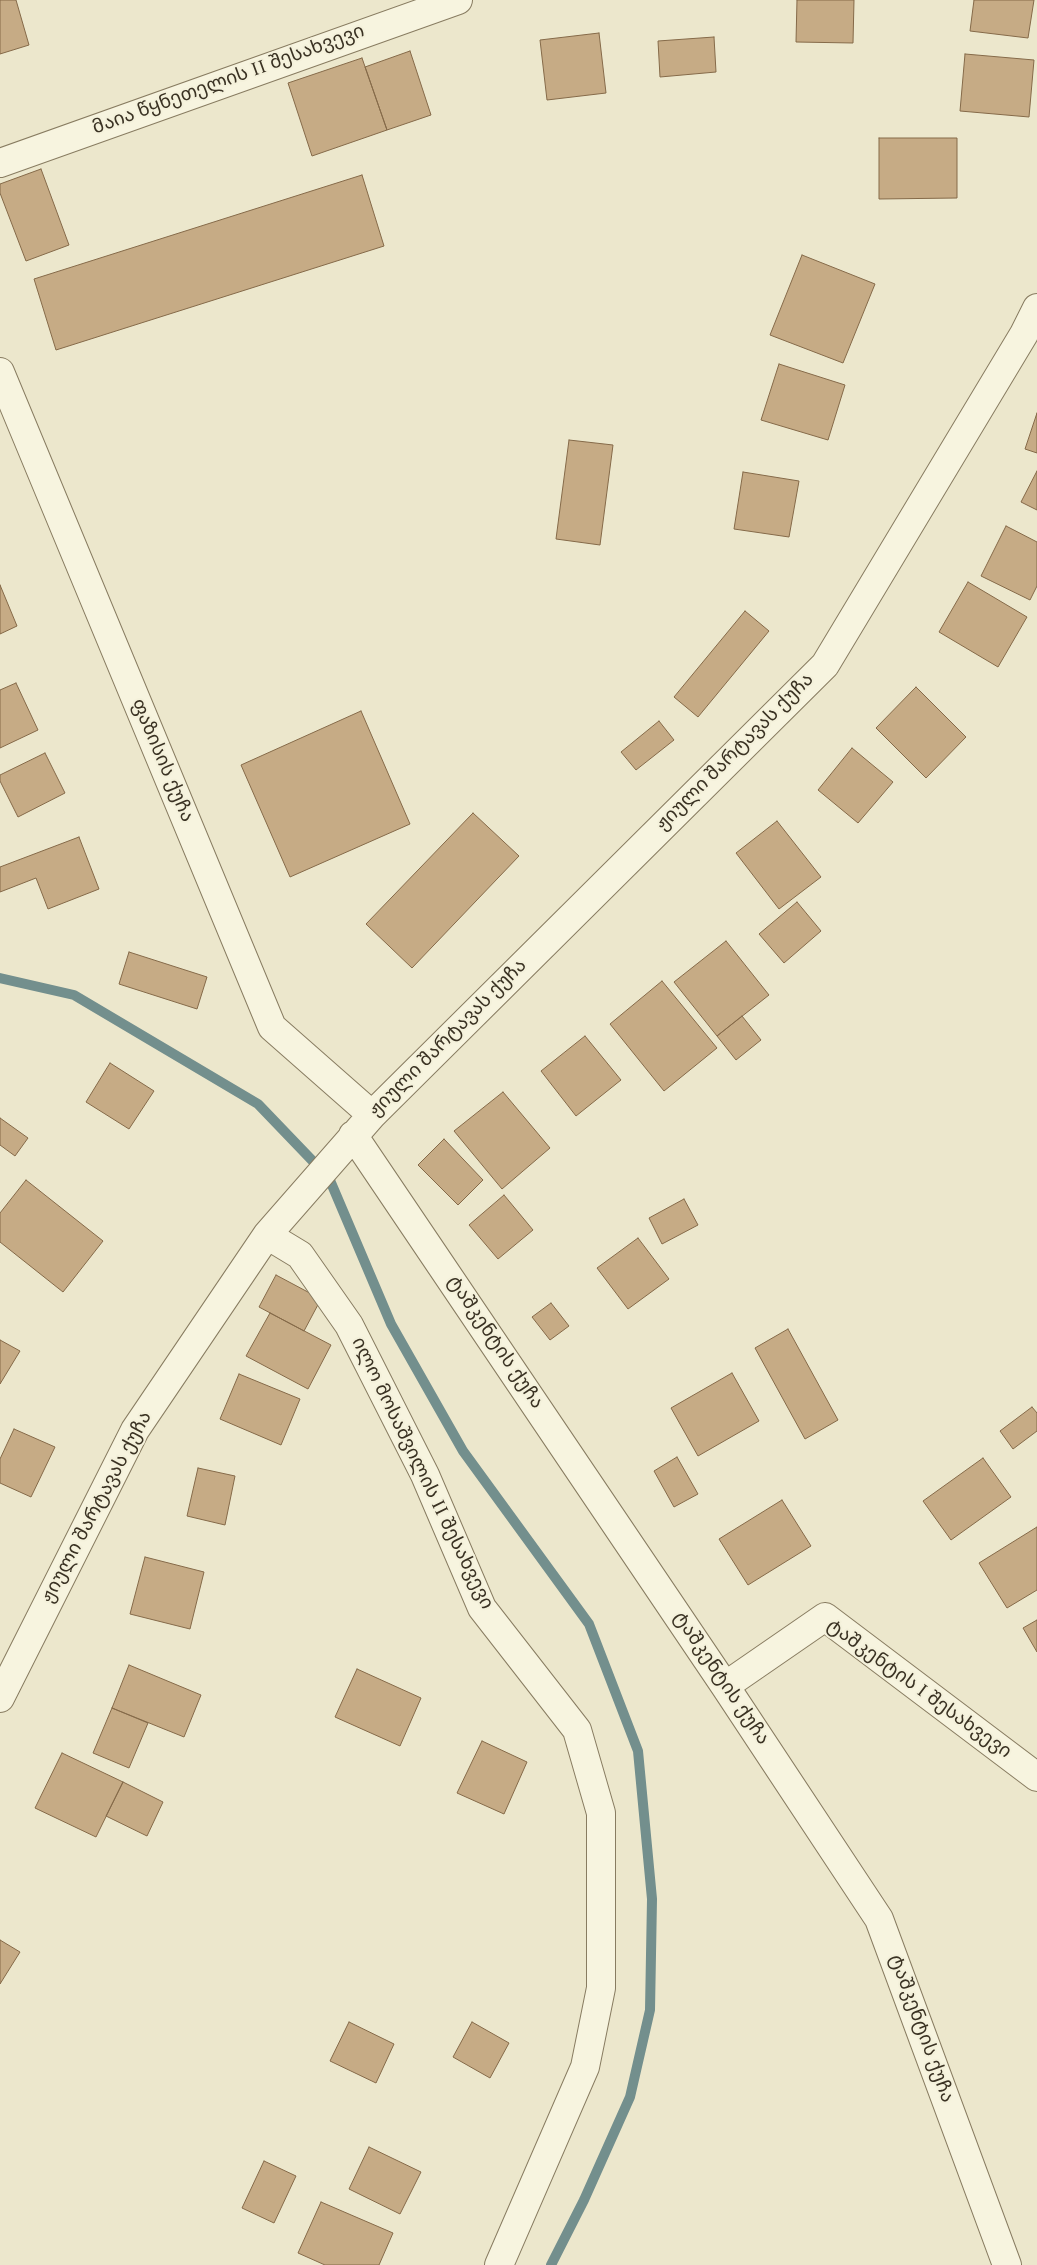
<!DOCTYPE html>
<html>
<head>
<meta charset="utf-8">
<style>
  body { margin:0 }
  canvas { display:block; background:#ece7cc }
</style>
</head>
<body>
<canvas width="1037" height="2265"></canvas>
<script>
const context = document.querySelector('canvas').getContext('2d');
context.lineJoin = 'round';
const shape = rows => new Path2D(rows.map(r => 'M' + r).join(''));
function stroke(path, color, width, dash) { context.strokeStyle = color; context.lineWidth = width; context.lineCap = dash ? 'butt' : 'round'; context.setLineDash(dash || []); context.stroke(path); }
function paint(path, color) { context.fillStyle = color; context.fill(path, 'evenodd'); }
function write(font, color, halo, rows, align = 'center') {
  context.font = font + ' Spectral,"Noto Sans Georgian",serif'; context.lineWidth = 4; context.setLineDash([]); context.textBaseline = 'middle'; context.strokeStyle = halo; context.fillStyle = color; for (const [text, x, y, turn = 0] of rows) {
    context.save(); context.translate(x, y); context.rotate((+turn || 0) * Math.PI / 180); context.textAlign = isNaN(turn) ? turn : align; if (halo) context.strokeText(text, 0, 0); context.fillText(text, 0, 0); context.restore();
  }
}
const stream = shape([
  [0,978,74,995,258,1104,329,1178,391,1324,463,1451,589,1624,638,1751,652,1899,650,2010,630,2097,584,2200,551,2265]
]);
const building = shape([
  [0,0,16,0,29,45,0,54,0,0],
  [797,0,854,0,853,43,796,42,797,0],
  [974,0,1034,0,1028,38,970,31,974,0],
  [599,33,606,93,547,100,540,40,599,33],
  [714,37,716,72,660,77,658,41,714,37],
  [410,51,431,115,387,130,365,67,410,51],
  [965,54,1034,60,1029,117,960,111,965,54],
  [362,58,387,130,312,156,288,83,362,58],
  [879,138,957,138,957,198,879,199,879,138],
  [41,169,69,245,26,261,0,193,0,184,41,169],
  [362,175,384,246,56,350,34,279,362,175],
  [802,255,875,284,843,363,770,335,802,255],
  [779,364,845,385,828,440,761,420,779,364],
  [1037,413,1037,453,1025,449,1037,413],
  [569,440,613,445,600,545,556,539,569,440],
  [1037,471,1037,510,1021,502,1037,471],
  [743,472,799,481,789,537,734,529,743,472],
  [1006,526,1037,542,1037,586,1030,600,981,576,1006,526],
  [968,582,1027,617,998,667,939,632,968,582],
  [0,585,17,626,0,634,0,585],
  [745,611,769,631,698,717,674,697,745,611],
  [16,683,38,730,0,748,0,690,16,683],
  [916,687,966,737,926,778,876,728,916,687],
  [361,711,410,824,290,877,241,765,361,711],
  [659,721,674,740,636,770,621,752,659,721],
  [852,748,893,782,858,823,818,790,852,748],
  [45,753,65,793,18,817,0,781,0,775,45,753],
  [473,813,519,856,412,968,366,924,473,813],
  [777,821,821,877,779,909,736,853,777,821],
  [79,837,99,889,48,909,36,878,0,892,0,867,79,837],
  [797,902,821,931,784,963,759,934,797,902],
  [726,941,769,995,717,1036,674,982,726,941],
  [129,952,207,977,197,1009,119,984,129,952],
  [662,981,717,1048,664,1091,610,1024,662,981],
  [742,1016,761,1040,736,1060,717,1036,742,1016],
  [585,1036,621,1080,576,1116,541,1071,585,1036],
  [110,1063,154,1091,129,1129,86,1102,110,1063],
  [503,1092,550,1148,502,1189,454,1131,503,1092],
  [0,1118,28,1138,15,1156,0,1145,0,1118],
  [444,1139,483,1180,458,1205,418,1165,444,1139],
  [26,1180,103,1241,63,1292,0,1242,0,1213,26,1180],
  [504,1195,533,1230,498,1259,469,1225,504,1195],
  [684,1199,698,1225,662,1244,649,1218,684,1199],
  [638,1238,669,1279,628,1309,597,1268,638,1238],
  [276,1275,321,1299,304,1331,259,1307,276,1275],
  [551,1303,569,1326,550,1340,532,1317,551,1303],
  [270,1313,331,1345,308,1389,246,1356,270,1313],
  [788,1329,838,1420,805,1439,755,1348,788,1329],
  [0,1340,20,1351,0,1384,0,1340],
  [732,1373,759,1421,698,1456,671,1408,732,1373],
  [239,1374,300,1399,281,1445,220,1419,239,1374],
  [1032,1407,1037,1413,1037,1431,1013,1449,1000,1431,1032,1407],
  [14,1429,55,1447,31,1497,0,1483,0,1459,14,1429],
  [677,1457,698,1494,674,1507,654,1471,677,1457],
  [983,1458,1011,1497,951,1540,923,1501,983,1458],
  [198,1468,235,1476,225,1525,187,1516,198,1468],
  [782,1500,811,1546,748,1585,719,1539,782,1500],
  [1037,1527,1037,1590,1007,1608,979,1563,1037,1527],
  [145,1557,204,1572,190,1629,130,1614,145,1557],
  [1037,1620,1037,1652,1023,1628,1037,1620],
  [129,1665,201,1695,184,1737,112,1708,129,1665],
  [357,1669,421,1698,400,1746,335,1717,357,1669],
  [112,1708,148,1723,129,1768,93,1753,112,1708],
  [482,1741,527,1762,504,1814,457,1793,482,1741],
  [62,1753,123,1782,96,1837,35,1808,62,1753],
  [123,1782,163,1802,147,1836,106,1816,123,1782],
  [0,1940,20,1952,0,1984,0,1940],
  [349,2022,394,2044,376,2083,330,2061,349,2022],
  [472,2022,509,2043,490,2078,453,2057,472,2022],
  [369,2147,421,2172,400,2214,349,2189,369,2147],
  [264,2161,296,2176,274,2223,242,2208,264,2161],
  [321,2202,393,2233,379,2265,325,2265,298,2253,321,2202]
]);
const minor = shape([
  [0,163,458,0],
  [0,372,272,1027,372,1115],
  [353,1135,725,1686,879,1919,1007,2265],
  [267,1235,300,1255,349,1325,425,1475,482,1608,577,1730,601,1813,601,1988,585,2067,499,2265],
  [725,1686,825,1617,1037,1777],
  [0,1698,135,1430,267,1235,372,1115,825,665,1024,334,1037,308]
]);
const streetNames = [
  ["მაია წყნეთელის II შესახვევი",229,81,-20],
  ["ჟიული შარტავას ქუჩა",736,753,-45],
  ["ფაზისის ქუჩა",161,761,67],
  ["ჟიული შარტავას ქუჩა",449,1039,-45],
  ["ტაშკენტის ქუჩა",494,1343,56],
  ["ილო მოსაშვილის II შესახვევი",421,1474,64],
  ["ჟიული შარტავას ქუჩა",98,1508,-62],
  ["ტაშკენტის ქუჩა",720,1679,56],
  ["ტაშკენტის I შესახვევი",918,1690,36],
  ["ტაშკენტის ქუჩა",920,2029,70]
];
stroke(stream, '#738f8d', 10);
paint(building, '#c6ab85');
stroke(building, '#856a49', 1);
stroke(minor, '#887c61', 30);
stroke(minor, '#f7f4df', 28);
write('19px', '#3a3223', '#f4f1db', streetNames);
</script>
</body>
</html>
